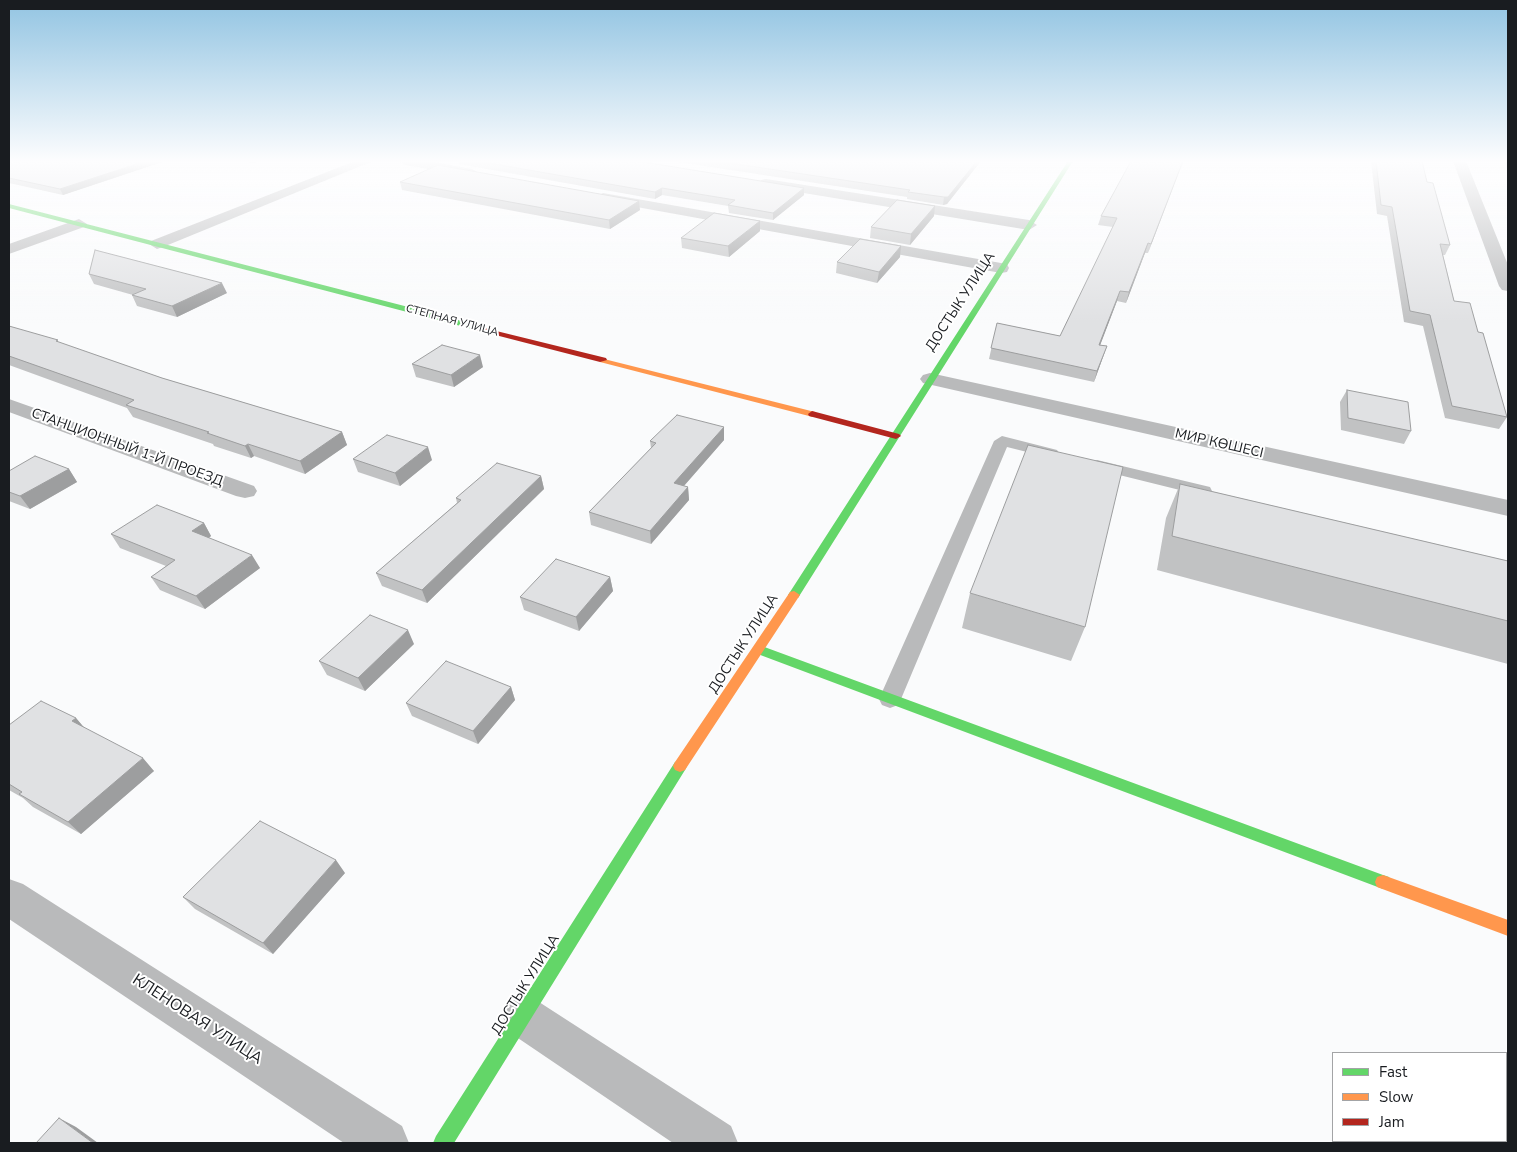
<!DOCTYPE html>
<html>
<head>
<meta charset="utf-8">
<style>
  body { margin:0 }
  #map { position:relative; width:1517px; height:1152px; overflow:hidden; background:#fafbfc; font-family:"Nunito Sans",sans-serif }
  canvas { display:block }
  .frame { position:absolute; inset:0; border:10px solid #191c20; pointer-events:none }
  .legend { position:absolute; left:1332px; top:1052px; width:175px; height:90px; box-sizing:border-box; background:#fff; border:1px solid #a3a4a6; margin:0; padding:6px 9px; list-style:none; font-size:15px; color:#191c20 }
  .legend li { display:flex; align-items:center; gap:10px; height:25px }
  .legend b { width:25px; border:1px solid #a3a4a6 }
</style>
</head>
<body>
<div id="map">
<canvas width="1517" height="1152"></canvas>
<div class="frame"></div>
<ul class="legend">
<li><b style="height:6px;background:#63d668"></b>Fast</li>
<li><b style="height:6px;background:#ff974d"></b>Slow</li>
<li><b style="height:6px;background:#b3261e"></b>Jam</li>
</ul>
</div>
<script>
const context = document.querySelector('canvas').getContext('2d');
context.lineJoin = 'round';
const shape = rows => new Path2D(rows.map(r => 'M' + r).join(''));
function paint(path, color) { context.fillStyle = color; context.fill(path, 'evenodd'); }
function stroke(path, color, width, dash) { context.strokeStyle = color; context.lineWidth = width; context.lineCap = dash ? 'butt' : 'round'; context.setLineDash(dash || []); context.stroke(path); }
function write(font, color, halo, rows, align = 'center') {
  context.font = font + ' "Nunito Sans",sans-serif'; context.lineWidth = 4; context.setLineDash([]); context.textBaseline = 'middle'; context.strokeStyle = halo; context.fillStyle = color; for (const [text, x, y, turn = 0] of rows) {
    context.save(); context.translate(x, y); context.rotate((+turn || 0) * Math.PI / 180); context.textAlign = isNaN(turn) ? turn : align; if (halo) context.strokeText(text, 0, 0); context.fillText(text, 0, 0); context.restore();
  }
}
const lane = shape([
  [1002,436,1057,450,1059,453,1051,458,1007,447,901,699,898,705,890,708,882,705,879,699,994,441,1002,436],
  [1097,460,1210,487,1212,491,1210,495,1204,496,1091,468,1089,465,1091,462,1097,460]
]);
const street = shape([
  [355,161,373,161,163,247,157,249,149,244,151,241,355,161],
  [399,161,429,161,472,169,479,173,472,177,405,165,399,161],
  [1453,161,1466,161,1508,265,1508,291,1502,290,1499,286,1453,161],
  [766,179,1029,220,1037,225,1029,230,761,186,759,183,761,180,766,179],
  [603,193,1001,263,1007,264,1009,268,1007,272,1001,273,598,200,596,197,603,193],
  [79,219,87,224,84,227,9,254,9,244,79,219],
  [930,373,1508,500,1508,516,923,383,920,379,923,375,930,373],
  [9,399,254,486,257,491,254,496,245,498,236,496,9,412,9,399],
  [9,879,23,884,402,1126,409,1143,344,1143,9,919,9,879],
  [524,996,539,1002,731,1126,738,1143,673,1143,509,1032,503,1017,509,1002,524,996]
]);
const fast = shape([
  [1068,161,1073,161,798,598,790,598,788,595,790,592,1068,161],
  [9,204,482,326,483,328,476,330,9,208,9,204],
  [759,645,1383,875,1389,877,1391,882,1389,887,1383,889,755,653,753,650,755,647,759,645],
  [680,760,685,762,687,766,685,770,454,1143,433,1143,436,1136,675,762,680,760]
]);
const slow = shape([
  [600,358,815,412,816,414,812,417,809,416,600,362,600,358],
  [794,591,800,595,798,598,685,770,680,772,675,770,673,766,675,762,790,592,794,591],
  [1383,875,1508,920,1508,936,1377,887,1375,882,1377,877,1383,875]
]);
const jam = shape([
  [476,326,606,358,607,360,600,362,476,330,476,326],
  [812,411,899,434,901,436,896,439,809,416,808,414,812,411]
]);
const wall = shape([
  [9,161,165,161,63,195,9,183],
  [243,161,259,161,254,163],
  [458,161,637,161,804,188,804,195,773,220,729,213,728,206,662,195,655,199,459,164],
  [672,161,981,161,947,204,943,205,907,199,907,197],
  [1183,161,1148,253,1145,253,1126,303,1117,301,1100,345,1107,346,1094,382,989,359,997,323,1060,336,1113,227,1098,225,1101,216],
  [1371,161,1422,161,1427,182,1450,245,1445,255,1443,255,1454,301,1478,332,1507,417,1499,429,1445,418,1423,326,1404,322,1387,216,1377,214],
  [1504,161,1508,161,1508,170],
  [400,182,640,210,610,229,402,190],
  [934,216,910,245,870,238,871,227],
  [760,231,729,257,682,248,681,238],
  [901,246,900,257,877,283,836,273,837,262],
  [89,274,227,293,177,317,137,306,132,295,133,295,94,284],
  [9,326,162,378,342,432,347,445,305,474,254,456,251,458,214,446,213,444,133,417,127,408,9,365],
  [412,364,483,367,454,387,416,377],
  [1347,390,1411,431,1404,444,1341,430,1340,402],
  [724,427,724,440,684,486,688,487,689,500,651,544,591,525,589,512,651,448,650,441],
  [353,459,432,460,400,486,358,472],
  [69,469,77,482,30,509,9,501,9,471],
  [541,476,544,489,427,603,382,586,376,573,457,503,456,498],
  [1180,484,1508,561,1508,664,1157,570,1166,518],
  [204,523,211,536,209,538,260,568,205,609,160,590,151,577,166,566,120,548,111,534],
  [610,577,613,591,579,631,524,610,520,597],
  [970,593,1085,627,1071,661,962,628],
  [414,644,365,691,327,675,319,661],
  [511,687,515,700,478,744,412,716,406,703],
  [76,718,84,728,154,771,81,834,33,807,23,798,9,790,9,725],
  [345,873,273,954,195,909,183,897]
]);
const shadedWall = shape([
  [146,161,165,161,63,195,60,189],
  [977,161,981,161,947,204,943,205,944,197],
  [1183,161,1148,253,1151,244],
  [662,188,662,195,655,199,655,192],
  [804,188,804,195,773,220,773,213],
  [639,201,640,210,610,229,609,220],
  [935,206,934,216,910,245,911,234],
  [760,221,760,231,729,257,728,246],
  [1148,243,1145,253,1126,303,1129,292],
  [901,246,900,257,877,283,879,272],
  [222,283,227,293,177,317,172,306],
  [1120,291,1117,301,1096,356,1099,345],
  [1107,346,1103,357,1094,382,1097,371],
  [480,355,483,367,454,387,451,375],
  [724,427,724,440,675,496,674,483],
  [342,432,347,445,305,474,300,461],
  [248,444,254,456,251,458,245,446],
  [428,447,432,460,400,486,395,473],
  [69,469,77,482,30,509,20,496],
  [541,476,544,489,427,603,422,590],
  [688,487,689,500,651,544,650,531],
  [204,523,211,536,200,544,192,531],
  [252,555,260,568,205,609,196,596],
  [610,577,613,591,579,631,576,617],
  [408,630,414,644,365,691,358,678],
  [511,687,515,700,478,744,473,731],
  [76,718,88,732,72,721],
  [143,758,154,771,81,834,68,822],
  [336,860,345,873,273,954,263,943],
  [59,1118,76,1127,98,1143,93,1143]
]);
const building = shape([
  [9,161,146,161,60,189,9,178,9,161],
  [477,161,637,161,804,188,773,213,728,205,735,200,662,188,655,192,477,161],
  [716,161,977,161,948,197,944,197,908,192,910,190,716,161],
  [1131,161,1183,161,1151,244,1148,243,1129,292,1120,291,1099,345,1107,346,1097,371,991,348,997,323,1060,336,1117,218,1101,216,1131,161],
  [1376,161,1422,161,1427,182,1433,183,1450,245,1440,244,1454,301,1470,303,1478,332,1483,333,1507,417,1452,406,1430,315,1410,311,1392,207,1381,205,1376,161],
  [438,165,639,201,609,220,400,182,438,165],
  [897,200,935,206,911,234,871,227,897,200],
  [714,213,760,221,728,246,681,238,714,213],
  [860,239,901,246,879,272,837,262,860,239],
  [95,250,222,283,172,306,132,295,146,289,89,274,95,250],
  [9,326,58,340,56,341,162,378,342,432,300,461,248,444,245,446,207,433,209,432,126,405,134,400,9,356,9,326],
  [442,345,480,355,451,375,412,364,442,345],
  [1347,390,1408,402,1411,431,1348,418,1347,390],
  [677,415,724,427,674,483,688,487,650,531,589,512,656,443,650,441,677,415],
  [387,435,428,447,395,473,353,459,387,435],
  [1028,445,1123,467,1085,627,970,593,1028,445],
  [35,456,69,469,20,496,9,492,9,471,35,456],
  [497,463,541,476,422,590,376,573,461,500,456,498,497,463],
  [1180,484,1508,561,1508,621,1172,536,1180,484],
  [157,505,204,523,192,531,252,555,196,596,151,577,175,560,111,534,157,505],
  [556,559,610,577,576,617,520,597,556,559],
  [370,615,408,630,358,678,319,661,370,615],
  [446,661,511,687,473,731,406,703,446,661],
  [41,701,76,718,72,721,143,758,68,822,19,794,22,792,9,784,9,725,41,701],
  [260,821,336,860,263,943,183,897,260,821],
  [59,1118,93,1143,36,1143,59,1118]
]);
const farStreetnames = [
  ["СТЕПНАЯ УЛИЦА",452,321,15]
];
const streetNames = [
  ["ДОСТЫК УЛИЦА",961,302,-57],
  ["МИР КӨШЕСІ",1219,444,13],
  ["СТАНЦИОННЫЙ 1-Й ПРОЕЗД",127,448,20],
  ["ДОСТЫК УЛИЦА",744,644,-57],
  ["ДОСТЫК УЛИЦА",526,985,-58]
];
const nearStreetnames = [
  ["КЛЕНОВАЯ УЛИЦА",197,1020,33]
];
paint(lane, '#b9babb');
paint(street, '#b9babb');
paint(fast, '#63d668');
paint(slow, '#ff974d');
paint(jam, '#b3261e');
paint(wall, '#c1c2c3');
paint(shadedWall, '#9d9e9f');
paint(building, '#e0e1e3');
stroke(building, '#9d9e9f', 1);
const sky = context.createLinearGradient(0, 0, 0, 323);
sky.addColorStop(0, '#92c4e2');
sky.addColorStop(0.5, '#fdfdfe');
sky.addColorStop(1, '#fdfdfe00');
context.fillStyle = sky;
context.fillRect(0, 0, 1517, 323);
write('11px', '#191c20', '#fff', farStreetnames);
write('14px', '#191c20', '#fff', streetNames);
write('16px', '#191c20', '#fff', nearStreetnames);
</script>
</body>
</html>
